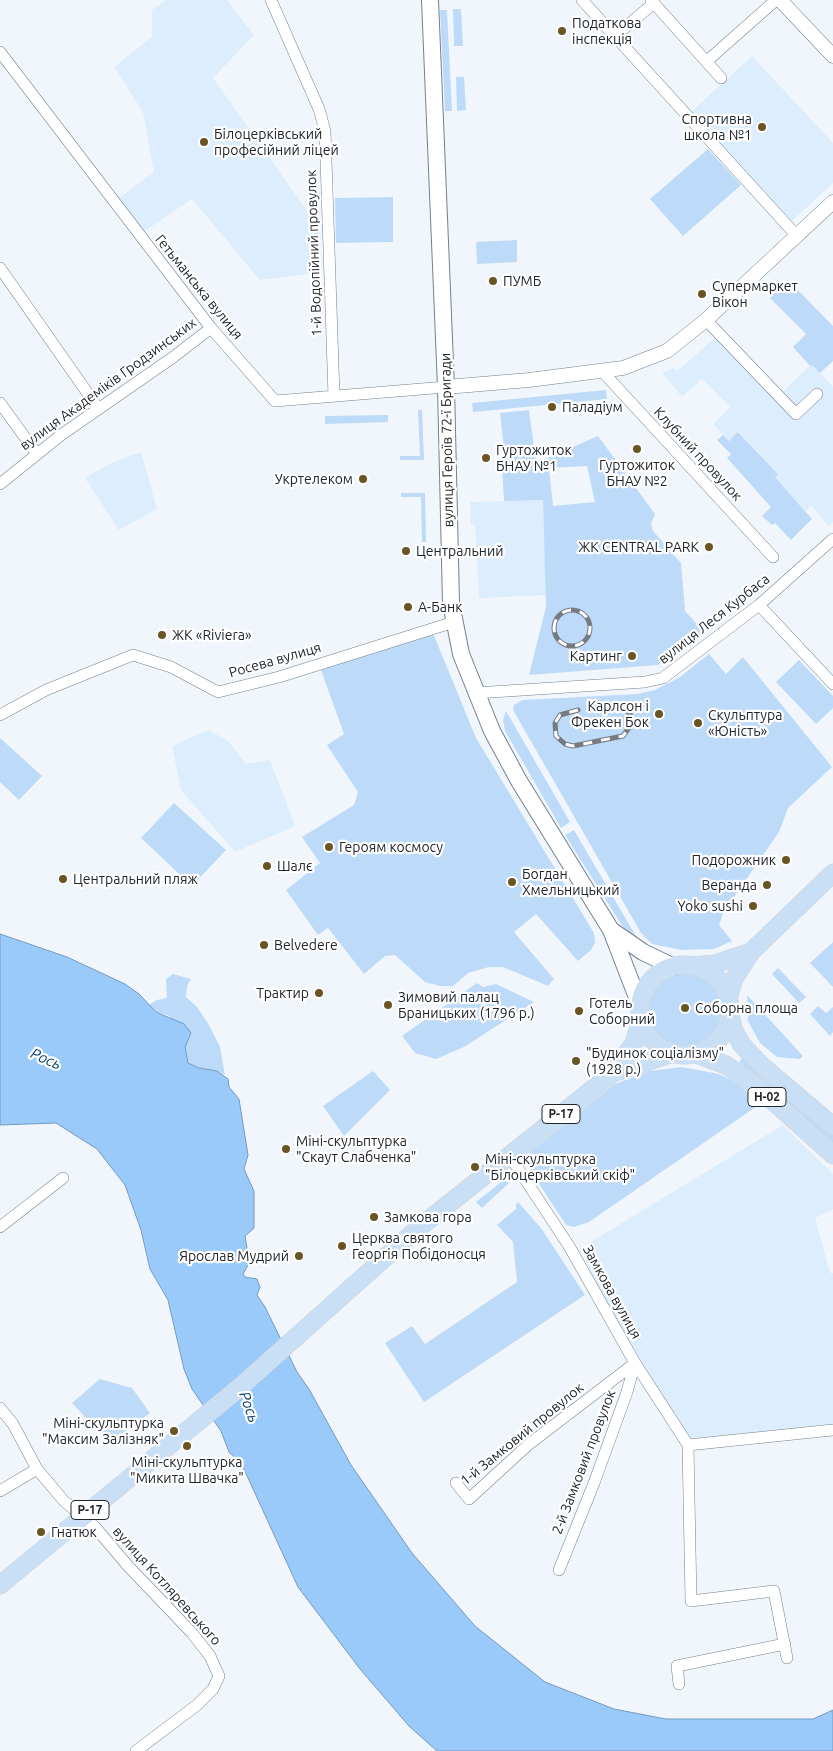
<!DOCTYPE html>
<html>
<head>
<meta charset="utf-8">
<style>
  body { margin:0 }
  canvas { display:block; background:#f1f6fc }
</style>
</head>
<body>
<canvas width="833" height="1751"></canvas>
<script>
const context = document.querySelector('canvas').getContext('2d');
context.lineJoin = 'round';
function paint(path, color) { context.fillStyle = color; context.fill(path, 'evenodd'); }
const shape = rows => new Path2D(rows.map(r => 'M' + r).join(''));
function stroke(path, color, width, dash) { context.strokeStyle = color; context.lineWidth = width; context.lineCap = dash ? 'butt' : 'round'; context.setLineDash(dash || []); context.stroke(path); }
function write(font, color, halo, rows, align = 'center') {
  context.font = font + ' Ubuntu,sans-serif'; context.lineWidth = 4.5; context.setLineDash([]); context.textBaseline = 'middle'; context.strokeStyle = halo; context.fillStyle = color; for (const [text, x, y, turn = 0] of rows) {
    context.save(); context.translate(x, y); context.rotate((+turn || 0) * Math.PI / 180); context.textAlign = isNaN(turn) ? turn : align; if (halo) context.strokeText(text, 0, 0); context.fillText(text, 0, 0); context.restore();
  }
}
const built = shape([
  [166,0,227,0,254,35,213,78,320,229,322,272,260,280,192,199,143,232,118,199,154,172,143,112,114,67,152,37,152,10],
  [752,56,833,143,833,183,792,221,691,112],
  [716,337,774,400,812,364,833,387,833,522,829,526,811,506,806,511,775,477,778,473,739,432,729,441,713,424,730,407,702,379,682,397,662,373,674,368,677,371],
  [141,452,157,509,119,530,85,478,113,462],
  [543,500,546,595,479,598,475,525,471,525,470,502],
  [209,730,229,742,246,764,270,760,295,826,235,852,181,790,172,746],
  [783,1125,833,1174,833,1209,815,1218,830,1273,833,1273,833,1424,690,1439,680,1426,597,1285,586,1262,589,1243]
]);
const green = shape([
  [453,9,461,9,463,46,454,46],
  [440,10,447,10,452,111,445,111],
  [456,77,464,77,466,110,457,111],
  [708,149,741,185,683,236,650,199],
  [393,197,393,242,336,243,335,198],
  [517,240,517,262,477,264,476,242],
  [788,280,833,326,833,361,820,373,812,365,810,366,793,347,806,334,770,298],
  [606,390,607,399,473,412,472,403],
  [418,410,422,410,424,460,400,460,400,456,420,456],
  [529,410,536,463,598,436,655,514,651,524,653,531,681,563,685,611,703,631,658,665,529,675,546,607,543,500,504,501,502,467,506,467,500,413],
  [587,466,595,502,553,506,549,468],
  [388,415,388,422,325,424,325,416],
  [738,432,778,474,775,477,812,519,791,540,775,523,772,525,762,516,771,507,727,458,731,454,717,440,723,435,729,441],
  [401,493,425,493,426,542,422,542,421,497,401,497],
  [433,633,476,738,594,933,595,943,591,950,578,961,536,914,514,932,554,979,548,986,503,967,489,967,468,973,453,986,440,986,425,982,395,955,385,956,364,974,328,928,318,935,286,890,320,863,302,837,354,805,358,792,327,745,344,734,321,670],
  [709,654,726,674,743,657,832,767,788,808,779,832,723,913,719,925,732,941,714,949,682,950,652,944,641,933,513,710,514,705,522,700,638,694,655,690,680,677],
  [799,660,833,696,833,708,816,724,776,682],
  [506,711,570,822,561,828,505,731,503,720],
  [0,738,42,776,19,800,0,782],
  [174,803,226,850,192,886,141,838],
  [574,830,630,926,641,944,623,927,565,835],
  [833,942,833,987,810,963],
  [778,968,806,997,799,1003,772,974],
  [173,974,191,979,187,986,186,997,197,1007,209,1025,220,1047,225,1075,217,1071,199,1068,188,1063,185,1047,170,1016,157,1012,149,1005,157,1000,167,998,166,979],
  '649 1010a36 36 0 1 1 72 0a36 36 0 1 1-72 0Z',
  [477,983,483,987,496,984,534,1002,464,1047,436,1059,415,1053,402,1036],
  [747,995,803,1056,800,1059,777,1057,760,1043,748,1021],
  [818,1006,826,1013,833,1007,833,1032,830,1036,810,1014],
  [743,1056,833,1135,833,1145,739,1062],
  [682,1067,719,1074,737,1083,760,1104,589,1222,574,1227,566,1225,526,1164,527,1154,615,1084,649,1071],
  [373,1071,390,1090,344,1136,323,1106],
  [505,1179,509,1183,482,1208,476,1202],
  [518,1202,541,1228,585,1295,424,1402,385,1343,412,1326,425,1344,517,1282,513,1242,497,1225,517,1208,515,1206],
  [100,1379,132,1388,150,1413,109,1443,72,1403]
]);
const water = shape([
  [0,934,67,957,125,984,139,994,156,1012,184,1024,191,1033,185,1047,188,1063,199,1068,217,1071,228,1079,229,1087,239,1099,248,1155,244,1169,254,1191,254,1228,245,1236,247,1248,244,1251,243,1257,248,1265,243,1274,245,1277,257,1279,260,1287,257,1295,265,1307,297,1372,309,1389,351,1465,412,1553,475,1626,545,1682,614,1709,666,1719,813,1719,833,1710,833,1751,437,1751,409,1726,360,1669,298,1587,243,1467,229,1452,221,1431,192,1389,184,1369,168,1300,150,1269,141,1230,125,1185,97,1149,56,1123,0,1125,0,934]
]);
const minor = shape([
  [271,0,319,109,325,131,334,396],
  [582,0,796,235],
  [651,0,721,78],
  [615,36,654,3],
  [0,52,211,328,275,401,446,387],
  [707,61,776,0],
  [0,268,98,408],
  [706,320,796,414,817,394],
  [602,371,773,557],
  [0,403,37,454],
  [0,484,61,435,172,358,211,328],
  [759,605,833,684],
  [476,693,645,682,663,678,759,605,833,539],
  [0,715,46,690,133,655,171,667,218,692,279,677,454,622],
  [509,1155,569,1246,635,1363,688,1445,833,1430],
  [0,1227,63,1178],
  [0,1408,13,1424,37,1469,64,1501,95,1527,128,1566,192,1633,210,1656,219,1676,213,1689,197,1705,136,1751],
  [688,1445,691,1601,774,1591,787,1658],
  [456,1483,469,1499,528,1445,635,1363],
  [0,1491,37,1469],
  [559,1570,594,1483,627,1392,635,1363],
  [679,1684,677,1666,785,1644]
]);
const tertiary = shape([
  [780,0,833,56],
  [446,387,529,380,623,368,667,351,706,320,833,202]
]);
const secondary = shape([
  [430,0,446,387,451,603,461,654,492,731,519,781,611,930,640,1005],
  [611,930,643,952,674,967]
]);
const primary = shape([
  '640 1010a45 45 0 1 1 90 0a45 45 0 1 1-90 0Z',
  [693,966,715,964,751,952],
  [728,998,734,979,751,952,833,873],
  [730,1013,733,1029,742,1045,762,1066,833,1126],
  [693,1053,726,1065,755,1085,833,1155],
  [613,1073,673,1053],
  [0,1585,240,1387,416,1230,613,1073,634,1043,640,1022]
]);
const rail = shape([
  '554 628a18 18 0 1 1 36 0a18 18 0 1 1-36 0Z',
  [578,710,560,715,555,723,556,736,565,744,573,746,623,736,631,725,631,716,626,709,614,705,596,707]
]);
const markers = [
  [562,31,5,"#695524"],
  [762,127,5,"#695524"],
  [204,142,5,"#695524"],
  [493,281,5,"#695524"],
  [702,294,5,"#695524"],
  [552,407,5,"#695524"],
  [637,449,5,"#695524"],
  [486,458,5,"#695524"],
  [363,479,5,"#695524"],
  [709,547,5,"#695524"],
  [406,551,5,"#695524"],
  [408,607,5,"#695524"],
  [162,635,5,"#695524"],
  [632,656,5,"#695524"],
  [659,714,5,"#695524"],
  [698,723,5,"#695524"],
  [329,847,5,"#695524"],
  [786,860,5,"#695524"],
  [267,866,5,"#695524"],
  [63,879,5,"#695524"],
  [512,882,5,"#695524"],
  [767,885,5,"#695524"],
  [753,906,5,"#695524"],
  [264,945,5,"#695524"],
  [319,993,5,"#695524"],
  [388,1005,5,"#695524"],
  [685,1008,5,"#695524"],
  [579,1011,5,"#695524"],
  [576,1061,5,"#695524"],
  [286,1149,5,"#695524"],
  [475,1167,5,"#695524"],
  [374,1217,5,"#695524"],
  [342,1246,5,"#695524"],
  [299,1256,5,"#695524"],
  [174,1431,5,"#695524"],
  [187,1446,5,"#695524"],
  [41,1532,5,"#695524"]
];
const shields = [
  [767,1097,38],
  [561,1114,38],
  [90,1510,38]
];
const shieldNames = [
  ["Н-02",767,1097],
  ["Р-17",561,1114],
  ["Р-17",90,1510]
];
const poiNames = [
  ["Податкова",572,23],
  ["інспекція",572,39],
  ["Спортивна",752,119,"right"],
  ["школа №1",752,135,"right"],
  ["Білоцерківський",214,134],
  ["професійний ліцей",214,150],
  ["ПУМБ",503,281],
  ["Супермаркет",712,286],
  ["Вікон",712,302],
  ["Паладіум",562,407],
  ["Гуртожиток",496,450],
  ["БНАУ №1",496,466],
  ["Гуртожиток",637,465,"center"],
  ["БНАУ №2",637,481,"center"],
  ["Укртелеком",353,479,"right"],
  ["ЖК CENTRAL PARK",699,547,"right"],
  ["Центральний",416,551],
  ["А-Банк",418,607],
  ["ЖК «Riviera»",172,635],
  ["Картинг",622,656,"right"],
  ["Карлсон і",649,706,"right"],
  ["Фрекен Бок",649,722,"right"],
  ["Скульптура",708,715],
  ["«Юність»",708,731],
  ["Героям космосу",339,847],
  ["Подорожник",776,860,"right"],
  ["Шалє",277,866],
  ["Богдан",522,874],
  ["Хмельницький",522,890],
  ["Центральний пляж",73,879],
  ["Веранда",757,885,"right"],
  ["Yoko sushi",743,906,"right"],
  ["Belvedere",274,945],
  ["Трактир",309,993,"right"],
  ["Зимовий палац",398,997],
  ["Браницьких (1796 р.)",398,1013],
  ["Готель",589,1003],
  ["Соборний",589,1019],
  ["Соборна площа",695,1008],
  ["\"Будинок соціалізму\"",586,1053],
  ["(1928 р.)",586,1069],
  ["Міні-скульптурка",296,1141],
  ["\"Скаут Слабченка\"",296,1157],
  ["Міні-скульптурка",485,1159],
  ["\"Білоцерківський скіф\"",485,1175],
  ["Замкова гора",384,1217],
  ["Церква святого",352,1238],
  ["Георгія Побідоносця",352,1254],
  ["Ярослав Мудрий",289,1256,"right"],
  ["Міні-скульптурка",164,1423,"right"],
  ["\"Максим Залізняк\"",164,1439,"right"],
  ["Міні-скульптурка",187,1462,"center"],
  ["\"Микита Швачка\"",187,1478,"center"],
  ["Гнатюк",51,1532]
];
const streetNames = [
  ["1-й Водопійний провулок",314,253,-92],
  ["Гетьманська вулиця",199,287,51],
  ["вулиця Академіків Гродзинських",108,384,-36],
  ["вулиця Героїв 72-ї Бригади",447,440,-91],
  ["Клубний провулок",698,454,47],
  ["вулиця Леся Курбаса",714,619,-38],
  ["Росева вулиця",275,660,-16],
  ["Замкова вулиця",612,1292,61],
  ["1-й Замковий провулок",522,1434,-39],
  ["2-й Замковий провулок",584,1462,-69],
  ["вулиця Котляревського",167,1586,48]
];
const waterNames = [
  ["Рось",46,1059,24],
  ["Рось",249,1407,70]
];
paint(built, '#dcedfd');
paint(green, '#bddbf9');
paint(water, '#9acafa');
stroke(water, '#7699bc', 1);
stroke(minor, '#73818e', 12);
stroke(tertiary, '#73818e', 15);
stroke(secondary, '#73818e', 18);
stroke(primary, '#d3d4d5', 19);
stroke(minor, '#fff', 11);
stroke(tertiary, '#fff', 14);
stroke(secondary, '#fff', 16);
stroke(primary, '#c8dff5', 18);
stroke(rail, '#767b81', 5);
stroke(rail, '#fff', 3, [9]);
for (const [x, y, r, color] of markers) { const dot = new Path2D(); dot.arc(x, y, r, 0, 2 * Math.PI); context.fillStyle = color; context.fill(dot); stroke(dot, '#fff', 2); }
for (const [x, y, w] of shields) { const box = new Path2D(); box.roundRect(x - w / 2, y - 9.5, w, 19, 4); context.fillStyle = '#fff'; context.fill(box); stroke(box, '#21262c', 1); }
write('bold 12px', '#21262c', null, shieldNames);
write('14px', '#21262c', '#fff', poiNames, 'left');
write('14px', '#21262c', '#fff', streetNames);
write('italic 15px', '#09406b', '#fff', waterNames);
</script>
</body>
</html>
